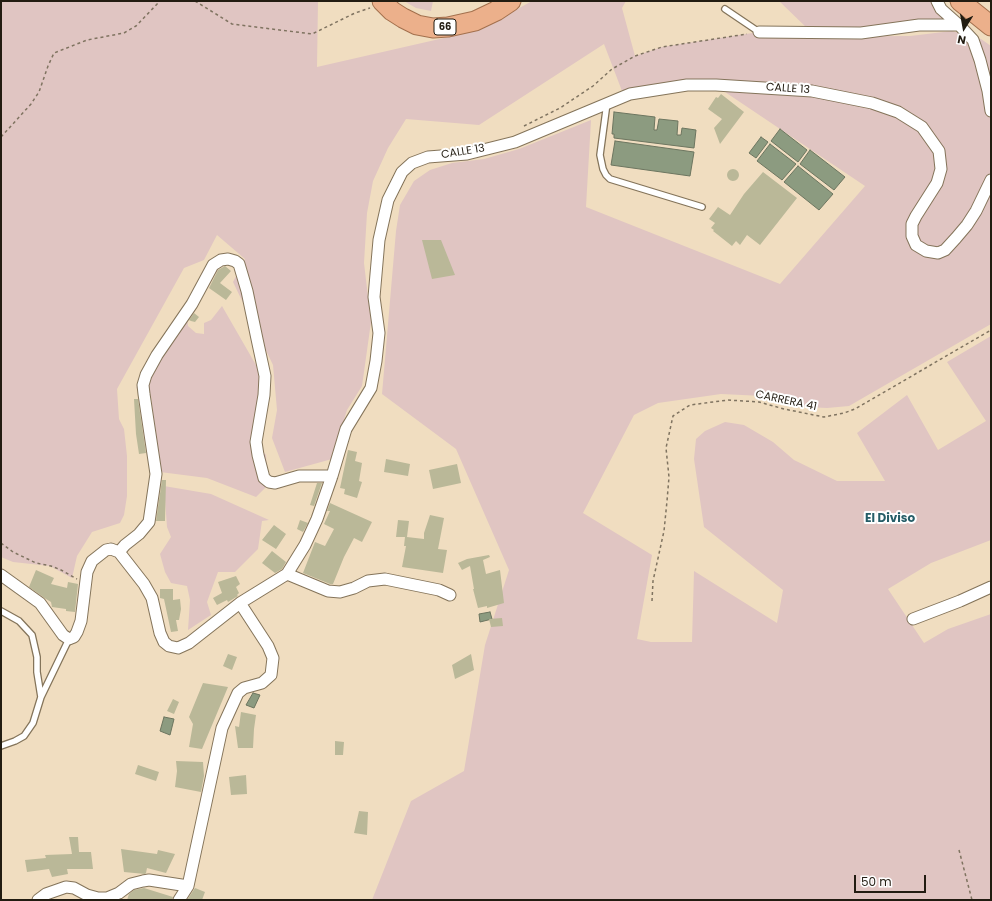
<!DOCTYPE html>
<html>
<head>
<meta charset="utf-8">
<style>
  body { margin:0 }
  #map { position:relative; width:992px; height:901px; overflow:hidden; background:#f0ddc0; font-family:Poppins,sans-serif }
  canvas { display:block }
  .frame { position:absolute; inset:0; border:2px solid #221c11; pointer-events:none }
  .north { position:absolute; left:944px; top:8px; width:40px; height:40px; -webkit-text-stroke:3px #fff; paint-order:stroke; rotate:191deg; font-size:11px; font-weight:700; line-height:16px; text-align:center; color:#221c11 }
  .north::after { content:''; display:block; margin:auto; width:14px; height:18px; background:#221c11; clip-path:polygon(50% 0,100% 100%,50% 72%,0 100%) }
  .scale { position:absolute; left:854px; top:875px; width:72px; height:18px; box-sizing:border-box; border:2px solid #221c11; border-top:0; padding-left:5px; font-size:12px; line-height:14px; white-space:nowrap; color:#221c11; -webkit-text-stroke:3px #fff; paint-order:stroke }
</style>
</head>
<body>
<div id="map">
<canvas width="992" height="901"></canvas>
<div class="frame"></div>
<div class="north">N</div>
<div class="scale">50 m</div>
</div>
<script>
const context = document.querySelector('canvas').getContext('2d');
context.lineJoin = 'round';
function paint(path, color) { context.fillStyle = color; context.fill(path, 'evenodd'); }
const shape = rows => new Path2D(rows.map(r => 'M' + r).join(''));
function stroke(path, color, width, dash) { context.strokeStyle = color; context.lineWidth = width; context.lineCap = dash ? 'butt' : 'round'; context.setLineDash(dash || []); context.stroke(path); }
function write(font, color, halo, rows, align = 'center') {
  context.font = font + ' Poppins,sans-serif'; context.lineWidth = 4; context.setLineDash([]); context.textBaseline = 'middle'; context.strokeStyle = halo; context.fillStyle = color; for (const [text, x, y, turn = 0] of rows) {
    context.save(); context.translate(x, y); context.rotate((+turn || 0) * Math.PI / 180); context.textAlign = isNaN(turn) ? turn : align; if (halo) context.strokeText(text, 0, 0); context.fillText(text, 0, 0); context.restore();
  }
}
const green = shape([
  [1,1,318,1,317,67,457,35,505,16,532,1,626,1,622,8,635,56,662,47,759,32,760,37,910,36,952,31,981,39,991,46,991,324,849,406,827,408,806,407,763,396,721,394,658,403,634,415,583,513,652,555,637,639,651,642,692,642,694,571,777,623,783,590,704,527,694,459,696,439,705,431,725,422,744,425,773,442,794,460,837,481,885,481,857,433,907,395,938,450,986,421,947,362,991,336,991,540,931,563,888,589,924,643,948,629,991,614,991,900,372,900,411,801,464,771,485,645,509,570,456,449,382,394,396,231,400,205,414,181,430,170,452,163,484,159,519,149,591,120,586,207,780,284,865,186,725,92,735,81,703,79,622,91,604,44,479,125,406,119,388,148,373,181,367,213,364,263,371,322,362,386,347,410,332,459,285,472,272,438,277,410,273,365,233,282,245,259,217,235,204,260,184,268,117,389,119,419,124,429,127,456,127,496,124,515,120,523,92,532,77,556,72,578,50,566,13,562,1,557],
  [404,1,433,1,431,11,416,8],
  [779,1,930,1,945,21,874,28,808,29],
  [186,304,188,326,196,333,204,334,204,323,211,320,222,306,260,372,259,447,266,455,268,485,256,497,207,478,160,472,151,396,136,388],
  [164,486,211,494,269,520,262,521,258,549,235,572,218,572,207,602,211,615,188,630,190,600,187,586,171,583,165,572,160,554,171,537,167,527]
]);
const water = shape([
  [614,112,655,117,654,130,657,130,659,119,678,121,677,135,681,135,682,128,696,130,694,148,614,138,614,134,612,134,614,112],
  [780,129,807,150,798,162,771,141,780,129],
  [761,137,768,142,756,158,749,153,761,137],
  [615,141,694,152,690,176,611,165,615,141],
  [770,144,796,164,782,180,757,161,770,144],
  [810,150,845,177,834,190,800,164,810,150],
  [798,166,833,194,819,210,784,182,798,166],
  [490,612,492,619,480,622,479,614,490,612],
  [253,693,260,695,254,708,246,705,253,693],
  [164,717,174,719,170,735,160,731,164,717]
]);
const building = shape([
  [721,94,744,112,720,144,714,128,722,119,708,109,716,97,718,98],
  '727 175a6 6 0 1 1 12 0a6 6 0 1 1-12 0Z',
  [763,172,797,198,760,245,747,235,740,245,736,241,732,246,713,231,714,230,711,228,715,223,709,219,718,207,730,215,744,194],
  [422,240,441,240,455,275,432,279],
  [225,266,231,271,220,283,232,292,226,300,209,288,218,270],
  [194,313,199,317,195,322,191,321,189,320],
  [134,399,138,399,146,453,139,454,136,434],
  [348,450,357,452,355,461,362,463,359,481,362,482,357,498,344,494,345,489,340,488],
  [386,459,410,464,408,476,384,472],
  [457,464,461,483,433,489,429,470],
  [162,480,166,480,165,521,156,521],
  [317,483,322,483,314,506,310,505],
  [330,503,372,522,362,542,354,538,344,557,333,584,330,584,303,573,315,542,325,546,334,529,324,524,330,511,327,511],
  [430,515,444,518,438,549,447,550,443,573,402,567,406,546,404,546,405,537,396,537,398,520,409,521,407,537,424,539,424,533],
  [300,520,308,523,303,532,297,529],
  [274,525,286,534,276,549,262,540],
  [272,551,286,562,282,569,275,573,262,563],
  [489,555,490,557,483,560,486,574,500,570,504,603,487,608,487,606,478,608,473,589,474,589,470,566,462,570,458,563,467,559],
  [36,570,54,578,51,584,67,588,68,582,78,584,75,612,66,611,66,609,52,607,51,602,46,599,29,587],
  [236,576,240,584,236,587,239,593,237,595,238,596,228,602,227,600,217,605,213,598,222,593,218,582],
  [160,589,173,589,173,600,180,599,181,609,179,620,176,620,178,631,171,632,164,599,160,598],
  [502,618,503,626,491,627,489,619],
  [228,654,237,657,232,670,223,666],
  [471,654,474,670,455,679,452,665],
  [203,683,228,687,202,749,189,747,193,724,189,717],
  [173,699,179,702,174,714,167,711],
  [241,712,256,715,254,729,253,748,238,748,235,726,239,727],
  [335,741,344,742,343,755,335,755],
  [176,761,203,762,204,776,201,792,175,787,177,771],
  [138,765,159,772,156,781,135,774],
  [246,775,247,794,231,795,229,777],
  [359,811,368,812,367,835,354,833],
  [69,837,78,837,79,852,91,852,93,869,67,869,68,874,52,877,49,869,27,872,25,860,46,858,45,855,72,854],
  [121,849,157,854,158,850,175,854,166,873,147,868,146,873,145,874,124,872],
  [144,888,173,897,172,900,127,900,129,894,134,890],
  [195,888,205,892,202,900,187,900]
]);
const path = shape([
  [195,1,232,24,312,34,355,13,370,8],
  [524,126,560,108,593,86,612,69,635,56,662,47,747,34],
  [1,137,31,104,39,92,48,66,54,53,87,40,124,33,136,26,160,1],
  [1,543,13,552,36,563,51,566,61,570,77,579],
  [652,601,653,581,664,531,667,501,669,477,666,448,673,416,690,405,728,400,759,402,784,409,824,417,844,413,855,409,991,330],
  [959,850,972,900]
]);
const service = shape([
  [725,9,759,32],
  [607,103,600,155,603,169,606,175,610,179,702,207],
  [1,611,19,621,32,635,37,657,37,672,41,697,69,639],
  [1,746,15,741,24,736,33,723,41,697]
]);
const minor = shape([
  [937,1,941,9,959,25,973,40,980,60,988,91,991,111],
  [759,32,861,33,919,25,959,25],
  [119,552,125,545,139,534,149,522,156,474,144,394,143,385,146,375,157,355,192,304,213,265,221,260,228,259,235,261,239,264,247,291,257,339,265,376,264,395,256,442,258,455,264,478,269,482,275,483,299,476,332,476],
  [287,574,328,591,340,592,354,588,368,581,385,579,439,590,450,595],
  [1,575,40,603,63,635,69,639,74,637,77,632,81,621,87,572,92,561,106,550,111,549,119,552,144,584,152,598,160,633,164,642,169,646,178,648,189,643,240,603,287,574,305,545,317,519,332,476,346,429,371,388,376,361,379,333,374,297,379,240,388,200,402,172,412,163,428,157,467,154,515,142,630,94,687,85,716,85,812,91,872,103,898,112,922,127,939,151,941,169,937,183,916,216,912,224,912,236,916,245,926,251,938,253,945,250,956,238,967,225,976,211,991,180],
  [913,619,960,601,991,587],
  [38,900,46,894,66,887,74,888,87,895,98,898,107,898,119,893,131,884,143,881,149,880,188,886],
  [179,900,188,886,222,728,238,693,244,688,262,683,271,675,273,658,268,646,240,603]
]);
const trunk = shape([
  [382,1,392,11,403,18,417,25,433,28,448,27,475,21,496,11,511,1],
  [960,1,991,26]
]);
const shields = [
  [445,27,22]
];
const shieldNames = [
  ["66",445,27]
];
const streetNames = [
  ["CALLE 13",788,89,4],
  ["CALLE 13",463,152,-9],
  ["CARRERA 41",786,401,12]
];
const neighbourhoodNames = [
  ["El Diviso",890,519]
];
paint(green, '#e0c5c2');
paint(water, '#8c9b80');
stroke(water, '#6c755f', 1);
paint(building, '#bab898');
stroke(service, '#84745a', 8);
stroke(minor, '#84745a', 13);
stroke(trunk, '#a3704d', 21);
stroke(path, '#7f7360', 1.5, [3, 3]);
stroke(service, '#fff', 5.5);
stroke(minor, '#fff', 11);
stroke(trunk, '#ecb08b', 19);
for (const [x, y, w] of shields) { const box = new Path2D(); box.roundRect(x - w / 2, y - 8, w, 16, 3); context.fillStyle = '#fff'; context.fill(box); stroke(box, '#221c11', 1); }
write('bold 10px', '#221c11', null, shieldNames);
write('11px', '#221c11', '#fff', streetNames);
write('bold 12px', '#255d67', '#fff', neighbourhoodNames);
</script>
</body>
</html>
